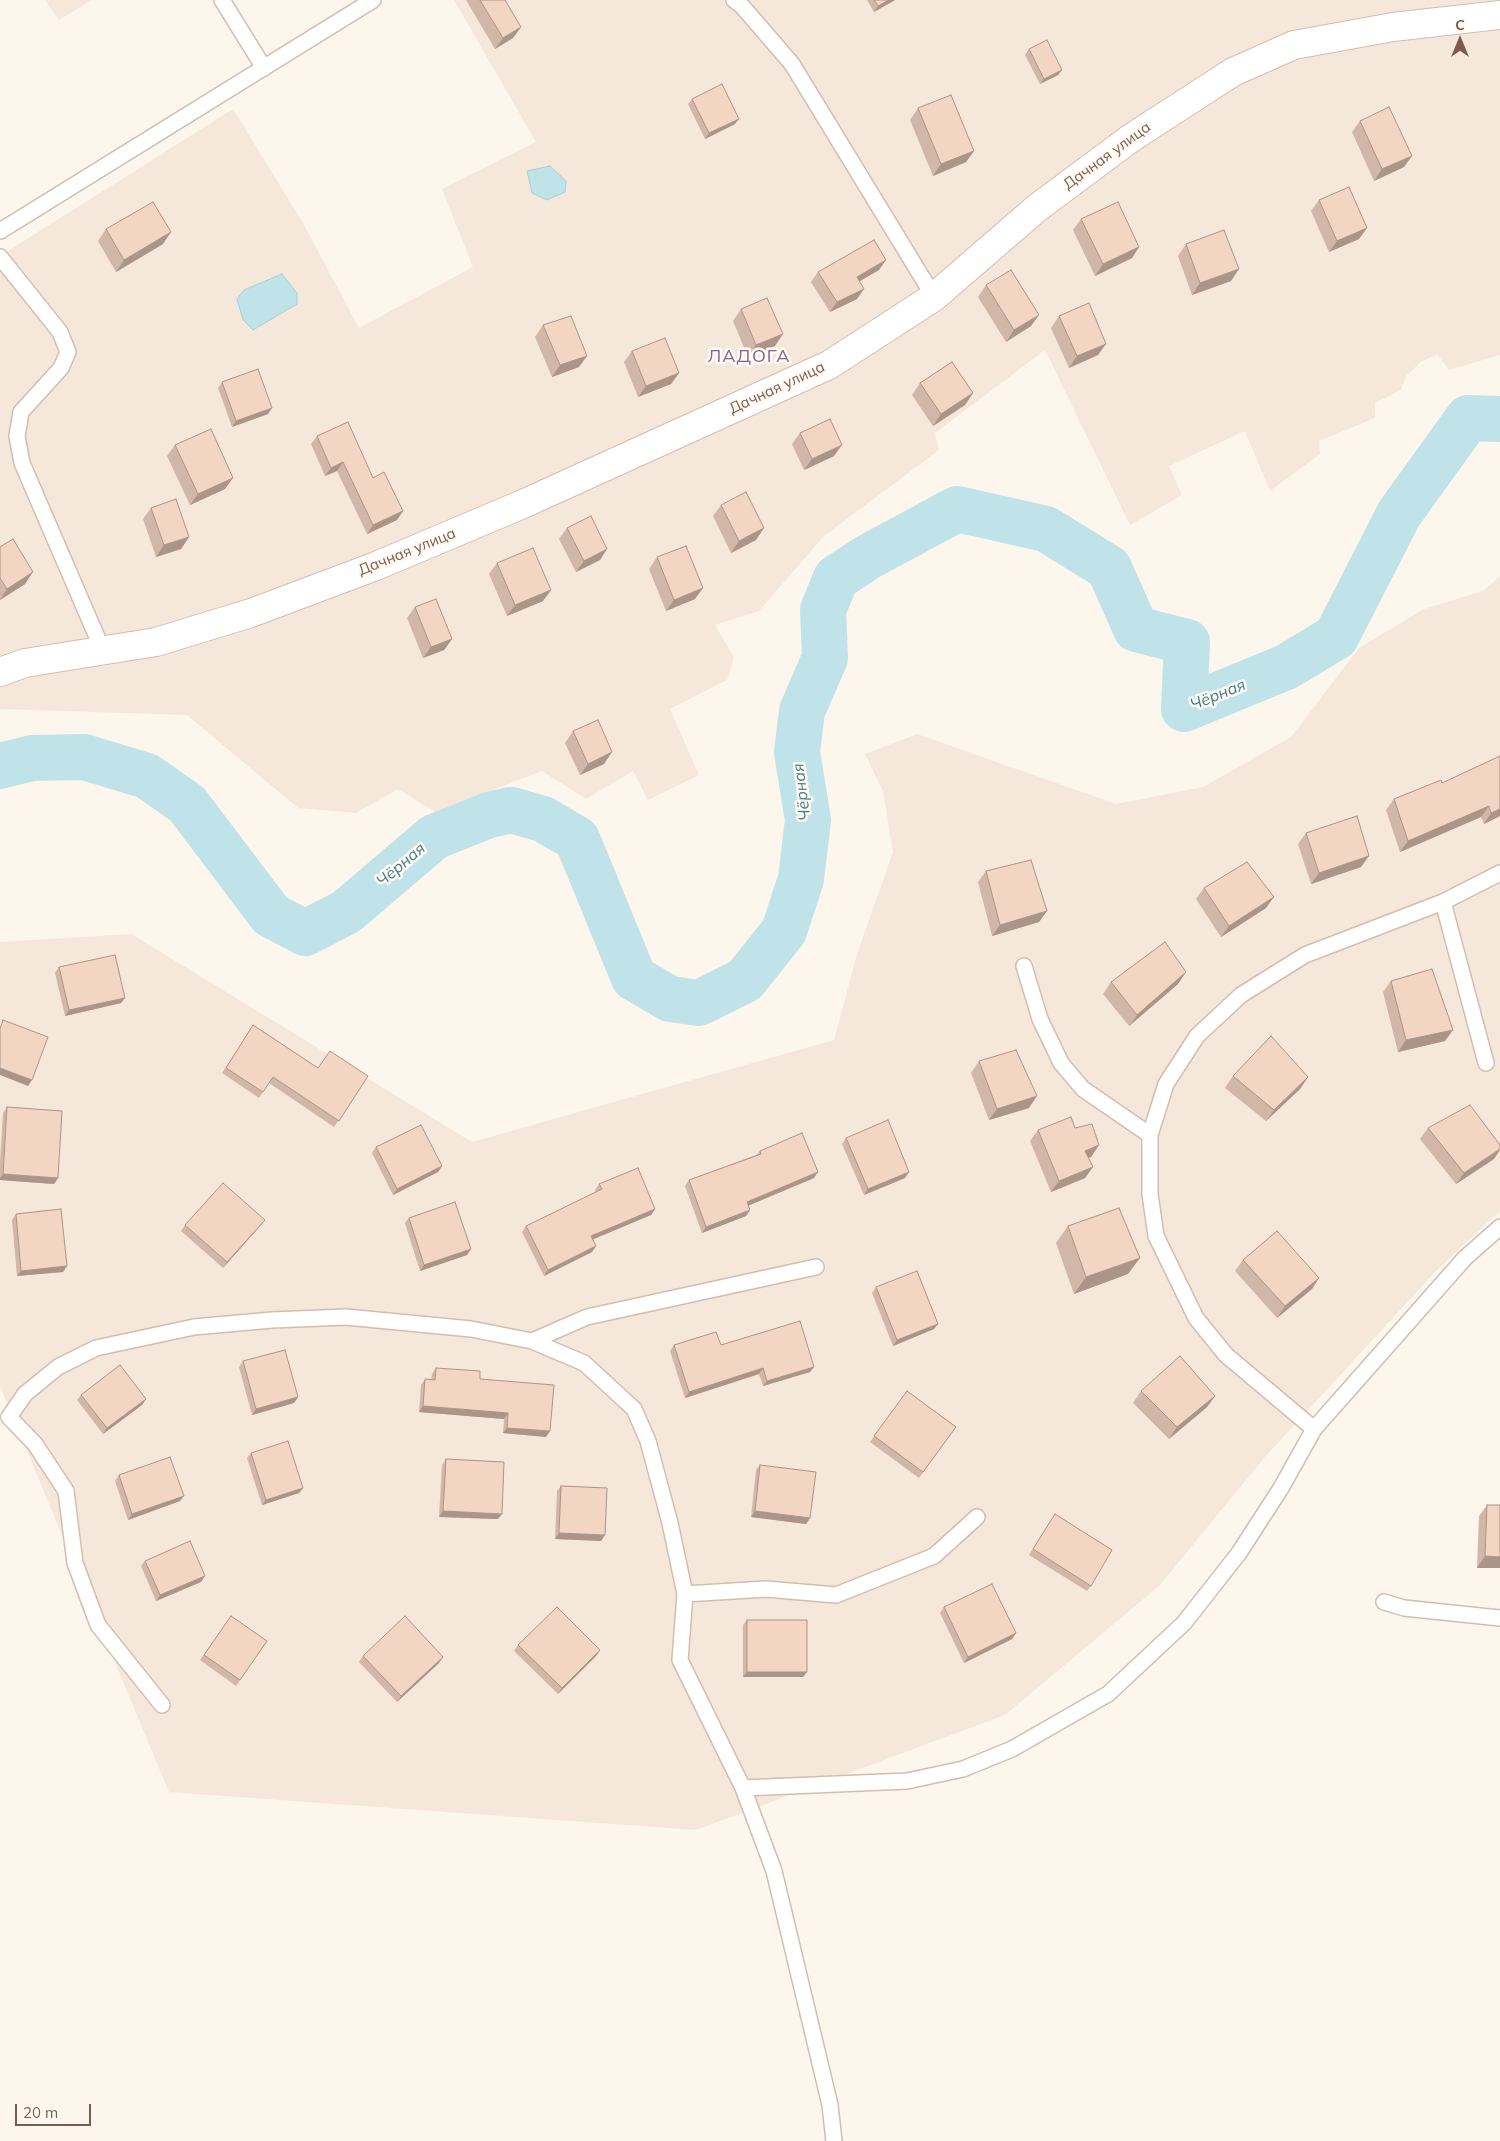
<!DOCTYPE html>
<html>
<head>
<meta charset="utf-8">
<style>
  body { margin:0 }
  #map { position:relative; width:1500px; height:2141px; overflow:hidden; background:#fdf6ec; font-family:Mulish,sans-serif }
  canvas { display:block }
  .north { position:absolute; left:1435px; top:15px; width:50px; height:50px; -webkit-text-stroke:4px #fffaf3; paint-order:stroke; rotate:0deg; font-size:14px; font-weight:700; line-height:20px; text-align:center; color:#7a5c4d }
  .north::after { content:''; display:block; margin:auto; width:18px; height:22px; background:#7a5c4d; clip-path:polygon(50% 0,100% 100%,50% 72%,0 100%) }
  .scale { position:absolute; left:15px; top:2104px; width:76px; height:22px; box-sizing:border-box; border:2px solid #7a5c4d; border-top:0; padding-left:6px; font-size:15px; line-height:18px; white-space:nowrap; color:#7a5c4d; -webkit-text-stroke:4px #fffaf3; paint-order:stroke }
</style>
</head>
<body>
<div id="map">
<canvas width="1500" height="2141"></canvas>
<div class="north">С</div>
<div class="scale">20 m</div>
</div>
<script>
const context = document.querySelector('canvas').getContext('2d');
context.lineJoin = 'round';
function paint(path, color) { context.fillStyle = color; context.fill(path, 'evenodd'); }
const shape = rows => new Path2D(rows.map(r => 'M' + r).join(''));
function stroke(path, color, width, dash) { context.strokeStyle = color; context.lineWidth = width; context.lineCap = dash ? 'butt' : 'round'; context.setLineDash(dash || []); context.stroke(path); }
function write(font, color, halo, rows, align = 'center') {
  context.font = font + ' Mulish,sans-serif'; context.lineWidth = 5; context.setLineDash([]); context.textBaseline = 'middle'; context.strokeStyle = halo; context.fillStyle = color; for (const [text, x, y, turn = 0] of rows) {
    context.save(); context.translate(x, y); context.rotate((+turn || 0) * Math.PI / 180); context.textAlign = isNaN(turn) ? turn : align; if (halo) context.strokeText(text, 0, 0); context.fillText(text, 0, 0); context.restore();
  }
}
const residential = shape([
  [45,0,92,0,59,20],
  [454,0,1500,0,1500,355,1449,370,1437,354,1421,362,1406,376,1401,390,1375,403,1375,418,1319,441,1320,454,1270,491,1245,431,1169,466,1182,495,1130,525,1045,350,935,433,939,450,824,536,759,611,715,625,734,657,727,680,670,709,699,775,648,800,633,771,586,799,542,771,435,812,398,789,356,813,298,808,187,715,0,709,0,256,233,109,303,223,359,328,473,267,442,189,536,142],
  [1500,576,1500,1211,1435,1272,1265,1457,1159,1586,1005,1715,696,1830,169,1792,0,1386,0,942,131,934,472,1142,834,1040,857,954,893,852,883,791,865,754,917,734,1116,804,1203,787,1291,737,1359,648,1424,609,1483,591]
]);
const water = shape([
  [550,166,566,181,565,192,547,200,532,193,527,171,550,166],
  [282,274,297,293,297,304,253,330,243,320,237,299,244,290,282,274]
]);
const river = shape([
  [0,766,32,758,84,757,147,776,187,804,271,915,305,933,346,912,434,837,489,815,511,810,543,819,577,839,634,978,670,999,699,1003,745,980,784,931,801,879,808,820,797,752,802,711,825,658,823,610,836,578,868,557,957,509,1046,529,1109,568,1136,629,1187,642,1184,709,1286,667,1336,637,1399,514,1468,418,1500,419]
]);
const service = shape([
  [222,0,264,68],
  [734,0,742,6,792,64,934,297],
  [0,231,373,0],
  [0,257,60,332,68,352,61,368,21,412,17,436,22,463,103,651],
  [1443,902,1486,1063],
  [1024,966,1040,1019,1061,1063,1083,1089,1150,1135],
  [532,1341,587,1317,816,1267],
  [1314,1429,1226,1355,1196,1318,1156,1236,1150,1194,1150,1135,1166,1084,1197,1036,1241,995,1305,955,1443,902,1500,873],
  [685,1594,766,1589,836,1595,934,1556,977,1517],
  [1384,1602,1404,1608,1500,1618],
  [162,1705,98,1625,75,1563,66,1491,35,1444,9,1417,25,1394,58,1367,96,1348,194,1327,272,1320,346,1317,471,1329,532,1341,584,1363,634,1409,648,1441,670,1523,685,1594,680,1660,743,1788,774,1871,830,2105,834,2141],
  [743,1788,907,1781,963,1769,1012,1749,1108,1694,1184,1623,1239,1553,1281,1488,1314,1429,1465,1258,1500,1227]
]);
const minor = shape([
  [0,672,25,663,156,642,251,613,376,566,523,504,829,365,934,297,1037,208,1131,138,1233,72,1294,45,1393,27,1500,15]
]);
const wall = shape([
  [466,0,505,0,521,27,513,38,495,49],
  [867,0,895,0,874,12],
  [1029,49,1058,75,1040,84,1025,55],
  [692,99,735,124,705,139,688,104],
  [918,108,974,151,966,162,933,176,910,120],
  [1360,121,1404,167,1374,181,1352,132],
  [1319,200,1367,228,1359,239,1329,252,1311,211],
  [1081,219,1139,247,1132,258,1095,276,1073,230],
  [106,229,163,244,116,272,98,241],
  [1186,244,1231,281,1192,295,1178,256],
  [879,270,859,281,857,299,830,312,811,282,818,272],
  [986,285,1031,326,1006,342,978,297],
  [741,309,775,346,748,357,733,321],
  [1059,316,1098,355,1069,368,1051,328],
  [543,325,579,367,552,377,535,337],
  [632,351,679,373,671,384,638,397,624,362],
  [222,382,268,414,232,427,218,388],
  [920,383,973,393,965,405,933,426,912,395],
  [800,433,834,456,804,470,792,444],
  [317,436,373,478,403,511,397,520,367,534,337,471,325,476,311,444],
  [175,445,225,489,190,505,167,456],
  [721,505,756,540,731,553,713,516],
  [151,508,189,537,181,549,156,557,143,519],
  [567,528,607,549,600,560,576,572,559,539],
  [0,547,25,584,0,600],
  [657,557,695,599,666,611,649,569],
  [497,563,551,590,543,601,507,616,489,574],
  [415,607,452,639,444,650,423,658,407,618],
  [573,731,604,764,580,775,565,743],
  [1500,756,1500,816,1484,824,1481,817,1400,852,1386,810,1394,799,1442,783],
  [1306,833,1361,867,1311,884,1298,844],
  [986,871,1047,911,1039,922,992,936,978,882],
  [1204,888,1266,908,1221,937,1196,899],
  [59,967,121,1003,65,1016,55,973],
  [1186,972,1178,984,1129,1026,1103,994,1111,982],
  [1391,981,1445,1041,1398,1052,1383,992],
  [253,1025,318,1068,368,1076,334,1127,269,1083,259,1098,222,1073],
  [979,1061,1029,1108,989,1120,971,1073],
  [1233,1076,1308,1077,1300,1089,1266,1121,1225,1088],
  [7,1107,58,1178,54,1184,0,1180,0,1162,3,1113],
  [1075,1128,1099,1145,1091,1157,1088,1158,1093,1167,1085,1178,1051,1192,1030,1141,1038,1130],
  [1428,1128,1494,1159,1456,1184,1420,1139],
  [846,1138,905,1178,864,1195,842,1144],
  [376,1147,442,1166,438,1172,393,1195,372,1153],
  [760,1151,814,1178,748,1205,750,1210,746,1216,702,1233,685,1186,689,1180,756,1155],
  [599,1184,655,1209,651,1215,592,1239,592,1252,544,1276,522,1232,526,1226,596,1192,595,1190],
  [16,1214,67,1266,63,1272,17,1276,12,1220],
  [409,1218,467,1255,420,1271,405,1223],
  [265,1220,261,1225,223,1268,181,1231,185,1225],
  [1068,1226,1128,1274,1074,1294,1056,1243],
  [1243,1260,1312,1289,1277,1318,1235,1271],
  [876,1287,938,1324,934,1329,893,1346,872,1293],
  [674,1345,721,1345,814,1367,810,1372,763,1386,759,1374,685,1398,670,1351],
  [243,1361,298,1397,294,1403,252,1415,239,1367],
  [436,1368,480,1379,546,1437,503,1433,504,1419,419,1412,421,1385,425,1379,431,1380,432,1374],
  [907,1391,956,1427,919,1478,870,1442],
  [1141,1391,1215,1396,1207,1407,1169,1439,1133,1403],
  [81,1395,146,1399,142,1405,103,1434,77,1400],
  [251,1453,303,1488,299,1493,262,1505,247,1458],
  [446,1459,498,1519,439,1517,442,1465],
  [760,1465,810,1518,806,1524,751,1517,756,1470],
  [119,1475,180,1501,128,1520,115,1481],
  [561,1486,601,1541,555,1539,557,1491],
  [1487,1505,1500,1505,1500,1568,1477,1568,1479,1516],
  [1051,1520,1091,1586,1087,1591,1029,1555],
  [145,1561,205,1576,201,1582,156,1601,141,1566],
  [944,1607,1016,1633,1012,1639,964,1663,940,1613],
  [231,1616,267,1641,236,1686,200,1660],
  [747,1620,807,1672,803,1677,743,1677,743,1625],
  [518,1645,600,1650,596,1656,558,1694,514,1651],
  [363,1656,439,1663,397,1702,359,1662]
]);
const shadedWall = shape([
  [889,0,895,0,874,12,878,6],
  [521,27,513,38,495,49,503,38],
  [1062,70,1058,75,1040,84,1044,79],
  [739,119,735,124,705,139,709,133],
  [974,151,966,162,933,176,941,164],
  [1412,156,1404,167,1374,181,1382,169],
  [1367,228,1359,239,1329,252,1337,241],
  [171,232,163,244,116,272,124,260],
  [1139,247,1132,258,1095,276,1103,264],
  [886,260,879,270,850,287,857,277],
  [1239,269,1231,281,1192,295,1200,283],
  [864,289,857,299,830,312,837,302],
  [1039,315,1031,326,1006,342,1014,330],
  [783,334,775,346,748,357,756,345],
  [1106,344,1098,355,1069,368,1077,356],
  [587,356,579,367,552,377,560,365],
  [679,373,671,384,638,397,646,386],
  [973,393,965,405,933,426,941,414],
  [272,408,268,414,232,427,236,421],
  [842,445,834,456,804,470,812,459],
  [343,462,337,471,325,476,331,468],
  [233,478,225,489,190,505,198,494],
  [403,511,397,520,367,534,373,525],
  [764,528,756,540,731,553,739,541],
  [189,537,181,549,156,557,164,545],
  [607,549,600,560,576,572,584,561],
  [33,572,25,584,0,600,7,589],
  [703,588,695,599,666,611,674,600],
  [551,590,543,601,507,616,515,605],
  [452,639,444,650,423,658,431,647],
  [612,752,604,764,580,775,588,764],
  [1489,806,1481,817,1400,852,1408,841],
  [1500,809,1500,816,1484,824,1491,813],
  [1369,856,1361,867,1311,884,1319,873],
  [1274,897,1266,908,1221,937,1229,926],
  [1047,911,1039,922,992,936,1000,925],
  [1186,972,1178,984,1129,1026,1137,1015],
  [125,998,121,1003,65,1016,69,1010],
  [1453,1030,1445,1041,1398,1052,1406,1040],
  [0,1068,32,1080,28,1086,0,1075],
  [1308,1077,1300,1089,1266,1121,1274,1110],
  [1037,1096,1029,1108,989,1120,997,1109],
  [1099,1145,1091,1157,1077,1162,1085,1151],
  [1500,1149,1500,1150,1494,1159,1456,1184,1464,1173],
  [442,1166,438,1172,393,1195,397,1189],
  [1093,1167,1085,1178,1051,1192,1059,1181],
  [818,1172,814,1178,743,1208,747,1202],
  [909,1172,905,1178,864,1195,868,1189],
  [3,1174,58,1178,54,1184,0,1180,0,1178],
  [655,1209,651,1215,587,1242,591,1236],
  [750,1210,746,1216,702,1233,706,1227],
  [265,1220,261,1225,223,1268,227,1262],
  [596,1246,592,1252,544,1276,548,1270],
  [471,1249,467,1255,420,1271,424,1265],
  [1140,1258,1128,1274,1074,1294,1086,1277],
  [67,1266,63,1272,17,1276,21,1271],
  [1319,1278,1312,1289,1277,1318,1285,1306],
  [938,1324,934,1329,893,1346,897,1340],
  [814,1367,810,1372,763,1386,767,1381],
  [763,1368,759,1374,685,1398,689,1392],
  [1215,1396,1207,1407,1169,1439,1177,1427],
  [298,1397,294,1403,252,1415,256,1409],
  [146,1399,142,1405,103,1434,107,1428],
  [423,1406,508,1413,504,1419,419,1412],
  [507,1428,550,1431,546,1437,503,1433],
  [303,1488,299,1493,262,1505,266,1500],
  [184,1496,180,1501,128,1520,132,1514],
  [443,1511,502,1514,498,1519,439,1517],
  [755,1511,810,1518,806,1524,751,1517],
  [559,1533,605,1535,601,1541,555,1539],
  [1485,1556,1500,1557,1500,1568,1477,1568],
  [205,1576,201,1582,156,1601,160,1595],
  [1016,1633,1012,1639,964,1663,968,1657],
  [600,1650,596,1656,558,1694,562,1688],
  [443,1657,439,1663,397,1702,401,1696],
  [747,1672,807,1672,803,1677,743,1677]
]);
const building = shape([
  [480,0,505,0,521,27,503,38,480,0],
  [874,0,889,0,878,6,874,0],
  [1047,40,1062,70,1044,79,1029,49,1047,40],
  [722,84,739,119,709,133,692,99,722,84],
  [951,95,974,151,941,164,918,108,951,95],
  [1389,107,1412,156,1382,169,1360,121,1389,107],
  [1349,187,1367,228,1337,241,1319,200,1349,187],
  [153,202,171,232,124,260,106,229,153,202],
  [1118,202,1139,247,1103,264,1081,219,1118,202],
  [1224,230,1239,269,1200,283,1186,244,1224,230],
  [874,240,886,260,857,277,864,289,837,302,818,272,874,240],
  [1011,270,1039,315,1014,330,986,285,1011,270],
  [767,298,783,334,756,345,741,309,767,298],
  [1089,303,1106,344,1077,356,1059,316,1089,303],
  [571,316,587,356,560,365,543,325,571,316],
  [665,338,679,373,646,386,632,351,665,338],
  [952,362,973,393,941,414,920,383,952,362],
  [258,369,272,408,236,421,222,382,258,369],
  [830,419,842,445,812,459,800,433,830,419],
  [348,422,373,478,384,472,403,511,373,525,343,462,331,468,317,436,348,422],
  [211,429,233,478,198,494,175,445,211,429],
  [746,492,764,528,739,541,721,505,746,492],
  [176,499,189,537,164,545,151,508,176,499],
  [591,516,607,549,584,561,567,528,591,516],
  [13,539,33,572,7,589,0,578,0,547,13,539],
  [686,546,703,588,674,600,657,557,686,546],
  [533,548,551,590,515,605,497,563,533,548],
  [436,599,452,639,431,647,415,607,436,599],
  [598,720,612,752,588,764,573,731,598,720],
  [1500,756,1500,809,1491,813,1489,806,1408,841,1394,799,1441,780,1442,783,1500,756],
  [1357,816,1369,856,1319,873,1306,833,1357,816],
  [1031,860,1047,911,1000,925,986,871,1031,860],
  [1247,862,1274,897,1229,926,1204,888,1247,862],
  [1165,942,1186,972,1137,1015,1111,982,1165,942],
  [115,955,125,998,69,1010,59,967,115,955],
  [1432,969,1453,1030,1406,1040,1391,981,1432,969],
  [3,1020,48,1037,32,1080,0,1068,0,1029,3,1020],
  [253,1025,318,1068,330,1051,368,1076,339,1121,273,1077,263,1092,226,1068,253,1025],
  [1271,1036,1308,1077,1274,1110,1233,1076,1271,1036],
  [1016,1050,1037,1096,997,1109,979,1061,1016,1050],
  [1470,1105,1500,1145,1500,1149,1464,1173,1428,1128,1470,1105],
  [7,1107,62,1111,58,1178,3,1174,7,1107],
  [1071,1117,1075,1128,1092,1124,1099,1145,1085,1151,1093,1167,1059,1181,1038,1130,1071,1117],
  [888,1120,909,1172,868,1189,846,1138,888,1120],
  [421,1125,442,1166,397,1189,376,1147,421,1125],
  [802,1133,818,1172,747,1202,750,1210,706,1227,689,1180,761,1154,760,1151,802,1133],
  [638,1168,655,1209,591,1236,596,1246,548,1270,526,1226,602,1189,599,1184,638,1168],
  [223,1183,265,1220,227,1262,185,1225,223,1183],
  [455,1202,471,1249,424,1265,409,1218,455,1202],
  [1119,1208,1140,1258,1086,1277,1068,1226,1119,1208],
  [61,1209,67,1266,21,1271,16,1214,61,1209],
  [1277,1231,1319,1278,1285,1306,1243,1260,1277,1231],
  [917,1271,938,1324,897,1340,876,1287,917,1271],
  [800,1321,814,1367,767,1381,763,1368,689,1392,674,1345,716,1332,721,1345,800,1321],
  [285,1350,298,1397,256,1409,243,1361,285,1350],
  [1180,1356,1215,1396,1177,1427,1141,1391,1180,1356],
  [120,1365,146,1399,107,1428,81,1395,120,1365],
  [436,1368,480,1371,480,1379,554,1385,550,1431,507,1428,508,1413,423,1406,425,1379,435,1380,436,1368],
  [907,1391,956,1427,923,1472,874,1436,907,1391],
  [288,1441,303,1488,266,1500,251,1453,288,1441],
  [170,1457,184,1496,132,1514,119,1475,170,1457],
  [446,1459,504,1462,502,1514,443,1511,446,1459],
  [760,1465,816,1472,810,1518,755,1511,760,1465],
  [561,1486,607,1488,605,1535,559,1533,561,1486],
  [1487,1505,1500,1505,1500,1557,1485,1556,1487,1505],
  [1055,1514,1112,1550,1091,1586,1033,1549,1055,1514],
  [190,1541,205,1576,160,1595,145,1561,190,1541],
  [992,1584,1016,1633,968,1657,944,1607,992,1584],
  [557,1607,600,1650,562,1688,518,1645,557,1607],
  [231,1616,267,1641,240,1680,204,1655,231,1616],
  [405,1616,443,1657,401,1696,363,1656,405,1616],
  [747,1620,807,1620,807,1672,747,1672,747,1620]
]);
const streetNames = [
  ["Дачная улица",1107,156,-36],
  ["Дачная улица",777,388,-25],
  ["Дачная улица",407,552,-22]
];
const waterNames = [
  ["Чёрная",1218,695,-22],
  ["Чёрная",802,792,-97],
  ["Чёрная",401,865,-40]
];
const quarterNames = [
  ["ЛАДОГА",749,357]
];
paint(residential, '#f5e8da');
paint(water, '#bfe3e8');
stroke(water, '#a5d3da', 1);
stroke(river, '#bfe3e8', 46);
stroke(service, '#d1beb0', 18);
stroke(minor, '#d1beb0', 30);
stroke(service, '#fff', 15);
stroke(minor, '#fff', 28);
paint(wall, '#d1b7a8');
paint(shadedWall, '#aa9588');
paint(building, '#f3d5c3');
stroke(building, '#aa9588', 1);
write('15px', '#7a5c4d', '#fffaf3', streetNames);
write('italic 16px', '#437c86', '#fffaf3', waterNames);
context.letterSpacing = '1px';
write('18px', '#846695', '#fffaf3', quarterNames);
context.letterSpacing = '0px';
</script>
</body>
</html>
